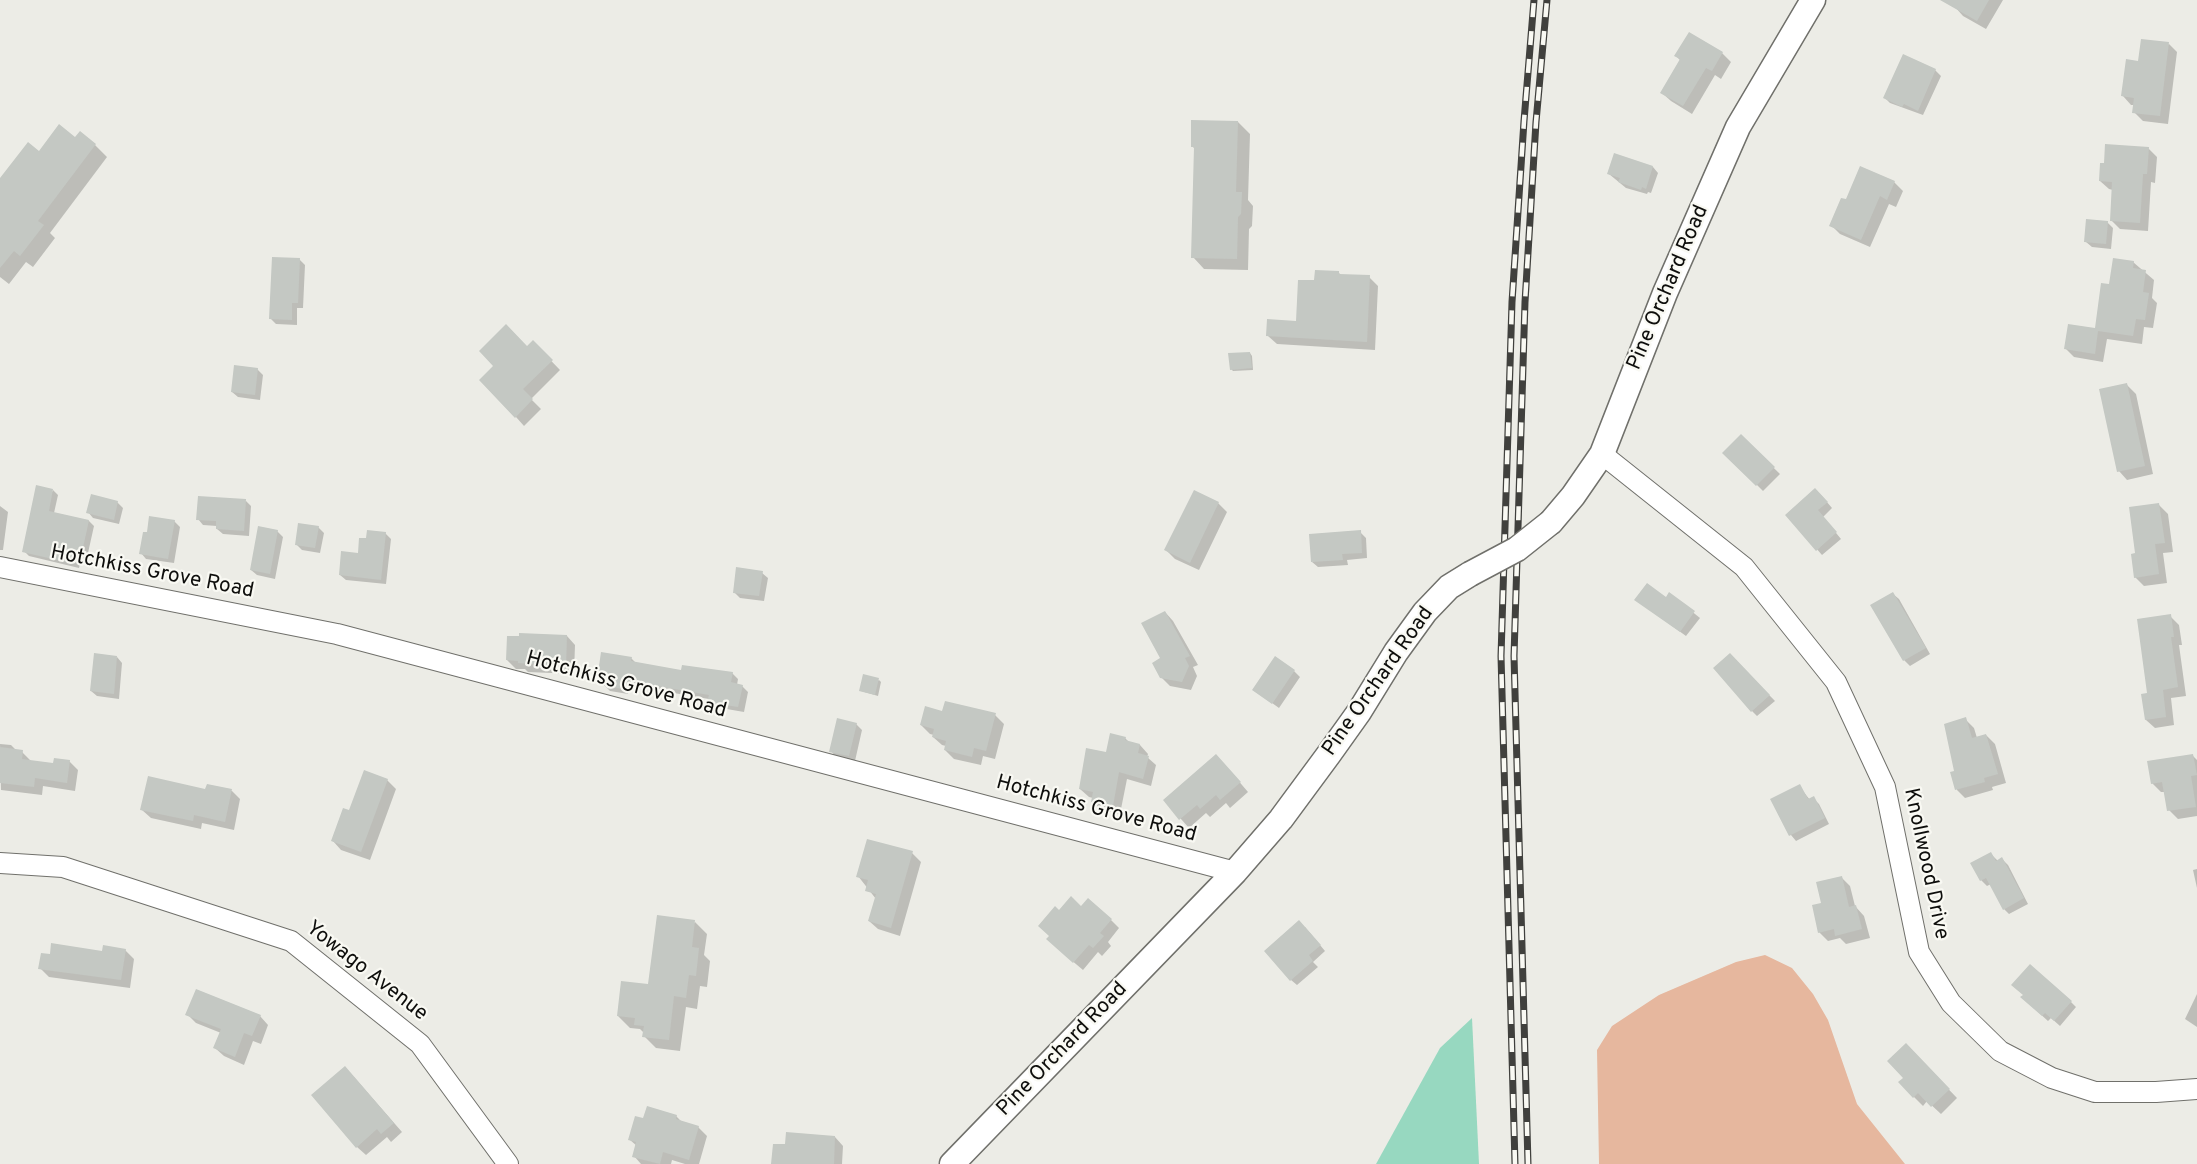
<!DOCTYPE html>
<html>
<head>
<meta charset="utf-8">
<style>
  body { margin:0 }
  canvas { display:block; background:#ecece6 }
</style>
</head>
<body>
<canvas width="2197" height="1164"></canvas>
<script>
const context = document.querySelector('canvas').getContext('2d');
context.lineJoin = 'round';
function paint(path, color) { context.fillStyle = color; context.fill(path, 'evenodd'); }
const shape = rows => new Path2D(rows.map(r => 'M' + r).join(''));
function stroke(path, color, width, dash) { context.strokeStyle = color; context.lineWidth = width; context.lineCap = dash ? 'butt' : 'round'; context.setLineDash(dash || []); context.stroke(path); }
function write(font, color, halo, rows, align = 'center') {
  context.font = font + ' Overpass,sans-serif'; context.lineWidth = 4.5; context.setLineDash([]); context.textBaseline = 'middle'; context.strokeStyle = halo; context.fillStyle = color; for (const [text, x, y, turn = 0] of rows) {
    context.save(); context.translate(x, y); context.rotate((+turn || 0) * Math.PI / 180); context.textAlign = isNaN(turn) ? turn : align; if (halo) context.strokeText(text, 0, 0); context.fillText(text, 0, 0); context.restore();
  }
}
const green = shape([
  [1765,955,1792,968,1813,994,1828,1020,1857,1104,1905,1164,1599,1164,1597,1050,1612,1026,1659,995,1736,962]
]);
const water = shape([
  [1472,1018,1479,1164,1376,1164,1440,1048]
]);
const shadow = shape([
  [1959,0,2003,0,1986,29,1963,16,1955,7],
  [1689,34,1722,53,1731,62,1721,79,1715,75,1692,114,1671,101,1662,93,1681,61,1676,56],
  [2169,44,2177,52,2168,124,2143,121,2134,112,2135,105,2131,105,2123,96,2140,63],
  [1935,70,1941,76,1923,115,1890,103,1885,98],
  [1238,122,1250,134,1248,200,1253,206,1252,226,1249,229,1248,270,1204,269,1193,257,1195,149,1192,146],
  [75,139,95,145,107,157,50,233,55,238,33,267,26,262,9,284,0,277,0,199,39,153],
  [2148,148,2157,157,2155,183,2151,182,2148,231,2120,229,2111,220,2113,190,2109,189,2100,181],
  [1653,167,1658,173,1651,193,1648,192,1647,194,1626,188,1609,174],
  [1894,182,1903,191,1896,207,1889,204,1870,247,1840,234,1831,225,1847,201],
  [2107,222,2113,228,2111,249,2092,247,2086,242],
  [299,259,305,265,303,308,297,308,297,325,276,324,271,319],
  [2133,262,2154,280,2152,298,2157,303,2153,328,2144,327,2142,344,2107,339,2103,362,2074,357,2066,349,2096,329],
  [1339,273,1342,276,1369,277,1378,286,1375,350,1277,344,1268,336,1297,322,1315,282],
  [533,342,560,370,531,399,541,409,524,426,516,417,527,348],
  [1250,353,1252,356,1253,370,1233,371,1231,369],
  [257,369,263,375,260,400,238,397,232,392],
  [2127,385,2136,394,2153,474,2127,480,2119,471],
  [1741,436,1780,474,1763,491,1725,453],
  [53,490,58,495,54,513,89,521,94,526,86,562,81,560,79,568,29,556,24,551],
  [1821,495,1832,508,1823,517,1841,539,1822,555,1787,515],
  [246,501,251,506,249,536,223,534,217,529,217,526,203,525,198,519],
  [117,502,123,508,119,524,93,518,88,512],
  [1218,503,1227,512,1199,570,1175,559,1166,550],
  [2159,505,2168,514,2173,552,2163,553,2167,583,2144,586,2135,577,2137,554],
  [0,506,8,512,3,550,0,550],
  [174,521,180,527,174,563,146,559,141,553],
  [318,527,324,533,320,553,302,550,296,544],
  [277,531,283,537,275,579,257,575,251,570],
  [1360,532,1366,538,1367,558,1347,560,1348,565,1318,567,1312,562],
  [385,533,391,539,386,584,346,580,340,575,359,554,368,540],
  [762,573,768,578,764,601,740,598,734,592],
  [1670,594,1700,618,1686,636,1636,600,1666,599],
  [1893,594,1899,599,1930,654,1910,666,1904,660],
  [1165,612,1173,621,1198,665,1193,667,1197,676,1191,690,1170,686,1161,677],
  [2170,616,2179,625,2182,645,2179,645,2186,696,2171,698,2174,725,2155,728,2146,720,2149,694],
  [567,636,575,645,574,674,528,672,525,669,516,669,507,660,520,638],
  [1730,655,1775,701,1757,716,1752,711],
  [117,657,122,663,119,699,97,696,91,691],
  [631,658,636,663,682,671,732,673,738,679,737,685,742,686,748,692,744,712,715,707,709,699,633,686,633,690,629,689,628,694,610,691,598,679],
  [1294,671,1300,677,1279,708,1254,690],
  [879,680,881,682,878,696,861,691],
  [943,712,995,715,1004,724,995,759,983,756,981,765,954,759,945,750,946,746,942,745,933,737,934,735,930,734,921,725],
  [1965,719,1974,728,1977,738,1986,735,1995,744,2006,783,1992,787,1993,790,1965,798,1957,790,1956,772],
  [856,724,862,730,855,761,836,757,831,751],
  [1125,738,1130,743,1140,745,1148,754,1147,757,1156,765,1151,786,1127,779,1120,814,1101,810,1093,802,1093,798,1089,797,1080,789,1108,754],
  [0,744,11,745,17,751,22,752,31,761,54,765,69,761,78,770,75,791,43,786,42,795,1,790],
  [2193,756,2197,760,2197,816,2178,819,2169,810,2166,792,2161,792,2152,783],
  [1225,765,1248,792,1230,808,1226,803,1210,817,1206,813,1189,828,1165,801],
  [387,780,396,789,370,860,341,850,333,841,350,812],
  [208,786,232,791,240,799,234,830,202,823,201,829,151,818,142,810,207,790],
  [1799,786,1810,800,1813,798,1819,804,1829,824,1796,841,1791,835,1772,800],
  [912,853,921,862,900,936,878,929,869,921,876,899,858,876],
  [1991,854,1998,861,2002,859,2008,865,2028,904,2009,914,2004,909,1991,884,1987,886,1981,880,1972,864],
  [2197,869,2197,888,2193,870],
  [1841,877,1850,886,1855,906,1864,916,1870,938,1846,944,1840,938,1828,941,1819,932,1823,904],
  [1081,908,1111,920,1119,928,1108,942,1111,946,1102,956,1098,952,1083,970,1057,948,1059,912],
  [695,922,707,934,704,955,710,961,707,987,700,986,697,1009,686,1007,680,1051,656,1048,644,1036,644,1033,640,1029,630,1028,618,1016,650,986],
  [1305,927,1325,951,1313,962,1318,967,1297,985,1291,980],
  [125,950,134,959,130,988,49,977,40,968,104,953],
  [2197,994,2197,1027,2185,1019],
  [2024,995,2071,1002,2076,1007,2060,1026,2051,1018,2048,1021,2028,1003],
  [187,1014,260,1016,268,1025,261,1044,253,1041,244,1065,224,1056,215,1048,221,1033,196,1023],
  [1906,1045,1957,1098,1941,1114,1927,1101,1923,1106,1900,1083,1905,1078],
  [354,1077,402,1132,391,1142,387,1137,366,1155,357,1147],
  [676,1116,683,1123,698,1127,707,1136,699,1164,685,1164,672,1160,671,1164,641,1164,634,1156,637,1146,630,1140,644,1120],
  [835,1137,843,1146,842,1164,773,1164,787,1146]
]);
const building = shape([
  [1940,0,1989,0,1977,21],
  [1689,32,1723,52,1712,71,1706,68,1683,106,1660,93,1680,59,1674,56],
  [2141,39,2169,42,2160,116,2132,113,2134,98,2121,96,2126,59,2138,61],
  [1903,54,1936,69,1918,111,1904,104,1902,107,1883,98],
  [1191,120,1238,121,1236,192,1242,192,1241,214,1238,217,1237,259,1191,258,1194,147,1191,147],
  [59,124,75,137,80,131,96,144,38,221,44,225,20,256,14,251,0,268,0,178,28,142,39,151],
  [2105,144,2149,147,2147,174,2143,174,2140,223,2110,221,2112,182,2099,181,2100,163,2104,163],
  [1614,153,1653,166,1646,189,1642,187,1641,190,1618,182,1620,178,1607,174],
  [1860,166,1895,181,1887,200,1880,196,1861,240,1829,226,1841,198,1846,199],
  [2086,219,2108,221,2106,244,2084,242],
  [272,257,300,258,298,303,292,303,292,320,269,319],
  [2113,258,2134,261,2133,268,2146,270,2143,292,2149,293,2145,320,2136,319,2133,336,2098,331,2095,354,2064,349,2068,324,2095,328,2101,283,2109,284],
  [1315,270,1339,271,1339,274,1370,275,1367,342,1266,336,1267,319,1296,321,1298,280,1314,280],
  [506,324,527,346,533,340,553,360,523,389,533,399,515,418,479,380,493,366,479,351],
  [1250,352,1252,368,1230,370,1228,353],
  [234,365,258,368,255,395,231,392],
  [2127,383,2145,466,2117,472,2099,389],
  [1741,434,1775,467,1756,486,1722,453],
  [36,485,53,489,49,511,89,520,81,557,76,556,75,564,22,552],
  [1815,488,1828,502,1818,510,1837,532,1816,551,1785,515],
  [1194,490,1219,502,1190,563,1164,550],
  [91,494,118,501,114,520,86,513],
  [198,496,246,499,244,531,216,529,216,521,196,520],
  [2159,503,2165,543,2155,544,2159,574,2134,578,2131,554,2135,553,2129,507],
  [149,516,175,520,168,559,139,554,143,532,147,532],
  [298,523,319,526,315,548,295,545],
  [258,526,278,530,270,574,250,570],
  [367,530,386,532,381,580,339,575,341,551,358,553,359,538,366,538],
  [1361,530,1362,553,1342,554,1343,560,1311,562,1309,534],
  [736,567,763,571,759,596,733,593],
  [1647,583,1666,597,1669,592,1695,611,1680,632,1634,600],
  [1893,592,1926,648,1903,661,1870,605],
  [1165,611,1190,656,1185,658,1189,666,1182,682,1160,678,1152,663,1160,658,1141,623],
  [2171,614,2174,637,2171,637,2178,687,2163,690,2166,717,2145,720,2141,694,2147,693,2137,619],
  [519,633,567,635,566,666,518,663,518,661,506,660,507,636,519,636],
  [601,652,632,657,631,661,681,670,682,665,733,672,731,682,743,685,738,707,707,702,709,695,628,681,627,685,623,684,622,689,603,685,603,681,597,680],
  [94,653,117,656,114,694,90,691],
  [1730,653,1770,695,1751,712,1713,668],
  [1275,656,1295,670,1272,704,1252,690],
  [863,674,879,678,875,695,859,691],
  [945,701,996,713,986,751,974,748,972,757,944,750,946,741,932,737,934,729,920,725,925,706,942,711],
  [1966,717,1972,738,1986,734,1998,774,1984,778,1985,782,1955,790,1950,772,1954,771,1944,724],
  [837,718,857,723,849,756,829,752],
  [1110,733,1126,737,1125,740,1140,744,1138,753,1149,756,1143,779,1119,772,1113,806,1091,802,1093,792,1079,789,1086,748,1106,752],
  [0,747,23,750,22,759,53,763,54,758,70,760,67,783,35,778,34,787,0,783],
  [1216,754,1241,782,1220,800,1216,795,1200,809,1197,805,1179,820,1163,800],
  [2193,754,2197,775,2191,776,2196,807,2167,811,2162,782,2151,784,2147,761],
  [364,770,388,779,361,852,331,841,343,808,349,810],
  [148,776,205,789,207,784,232,789,225,822,194,815,193,821,140,810],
  [1800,784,1808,799,1814,796,1825,818,1789,836,1770,799],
  [867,839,913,851,891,928,868,921,876,894,865,891,868,880,856,877],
  [1991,852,1996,861,2002,857,2024,898,2003,910,1986,878,1980,881,1970,863],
  [1842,876,1849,907,1856,905,1862,929,1835,936,1834,929,1818,933,1812,905,1821,903,1816,882],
  [1071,896,1081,906,1088,898,1112,919,1100,933,1104,936,1093,948,1089,945,1073,963,1046,939,1049,936,1038,926,1055,906,1059,910],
  [657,915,695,920,692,947,699,948,696,976,689,975,686,998,674,996,669,1040,642,1037,644,1026,634,1025,635,1018,617,1016,621,981,648,984],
  [1299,920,1321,945,1309,955,1313,961,1290,981,1264,951],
  [51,943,102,951,103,945,126,949,121,980,38,969,41,953,50,954],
  [2030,964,2072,1001,2054,1021,2045,1013,2042,1016,2020,997,2023,995,2011,985],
  [196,989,261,1015,252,1036,244,1033,235,1057,213,1048,221,1029,185,1015],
  [1906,1043,1950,1089,1931,1107,1918,1093,1913,1098,1898,1082,1903,1078,1887,1061],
  [345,1066,394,1123,381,1134,377,1129,356,1148,311,1095],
  [647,1106,677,1115,676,1119,699,1126,689,1160,663,1152,660,1164,632,1157,636,1142,628,1140,635,1116,643,1118],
  [786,1132,835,1136,834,1164,771,1164,773,1144,785,1144]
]);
const minor = shape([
  [1602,454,1744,567,1836,682,1885,787,1919,952,1951,1003,2000,1051,2052,1078,2095,1092,2156,1092,2197,1089],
  [0,567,337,634,1235,872],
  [0,863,63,867,291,941,420,1044,508,1164]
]);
const tertiary = shape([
  [1551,522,1573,496,1602,454,1665,293,1738,127,1813,0],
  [952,1164,1235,872,1281,819,1329,754,1359,712,1396,652,1425,612,1449,587,1470,574]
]);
const rail = shape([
  [1515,1164,1501,656,1512,302,1524,121,1534,0],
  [1528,1164,1514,656,1525,302,1536,122,1547,0]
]);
const tertiaryBridge = shape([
  [1470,574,1517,549,1551,522]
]);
const streetNames = [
  ["Pine Orchard Road",1669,288,-67],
  ["Hotchkiss Grove Road",152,573,11],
  ["Pine Orchard Road",1379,682,-55],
  ["Hotchkiss Grove Road",626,686,15],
  ["Hotchkiss Grove Road",1096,810,15],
  ["Knollwood Drive",1925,864,78],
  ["Yowago Avenue",366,972,38],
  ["Pine Orchard Road",1063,1050,-46]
];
paint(green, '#e6b79e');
paint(water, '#97d8c0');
paint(shadow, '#0003');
paint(building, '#c4c8c3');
stroke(minor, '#70706b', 22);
stroke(tertiary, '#70706b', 27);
stroke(minor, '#fff', 20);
stroke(tertiary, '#fff', 24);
stroke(rail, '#40403d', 7);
stroke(rail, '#f9f9f3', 4.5, [14]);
stroke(tertiaryBridge, '#70706b', 27, []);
stroke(tertiaryBridge, '#fff', 24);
write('21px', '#0e0e0c', '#f9f9f3', streetNames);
</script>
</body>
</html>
